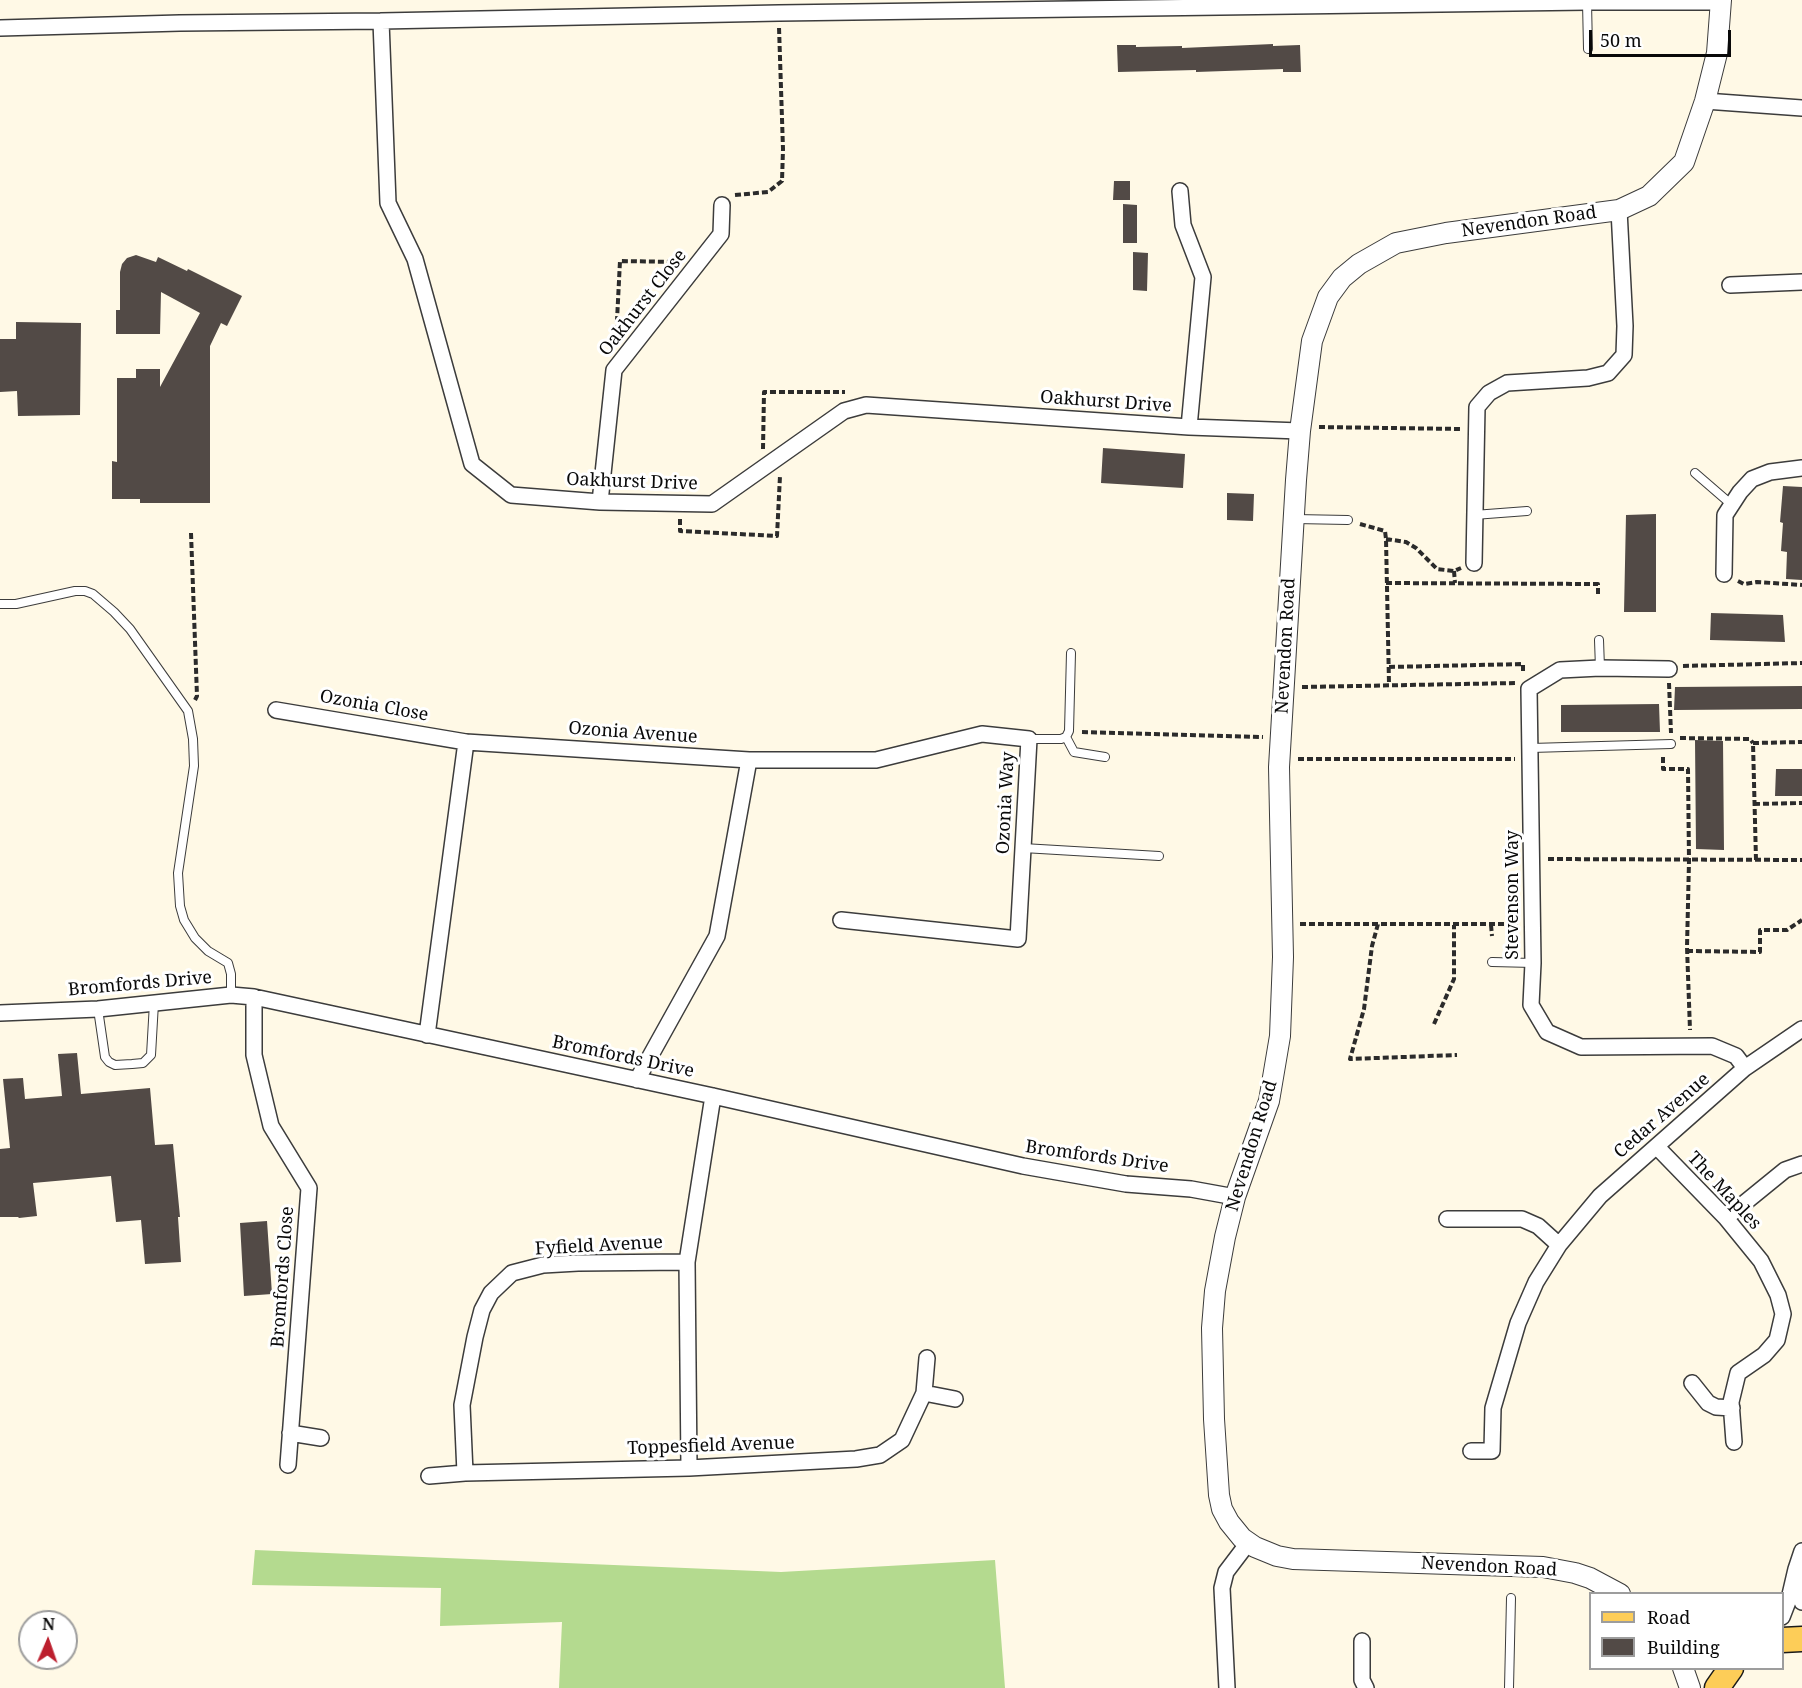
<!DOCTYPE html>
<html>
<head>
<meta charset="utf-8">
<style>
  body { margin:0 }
  #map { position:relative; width:1802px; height:1688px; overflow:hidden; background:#fff9e6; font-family:"Noto Serif",serif }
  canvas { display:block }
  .legend { position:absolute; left:1589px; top:1592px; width:195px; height:78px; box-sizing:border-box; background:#fff; border:2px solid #9d9d9d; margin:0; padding:8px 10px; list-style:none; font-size:18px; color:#090909 }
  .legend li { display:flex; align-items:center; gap:12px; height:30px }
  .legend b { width:30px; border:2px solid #9d9d9d }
  .north { position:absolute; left:18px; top:1610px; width:60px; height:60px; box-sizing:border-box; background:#fff; border:2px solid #9d9d9d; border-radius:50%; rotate:2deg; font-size:16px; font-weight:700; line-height:24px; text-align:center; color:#090909 }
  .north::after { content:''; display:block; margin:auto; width:21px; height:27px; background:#bc1f2e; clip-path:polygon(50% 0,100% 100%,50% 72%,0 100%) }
  .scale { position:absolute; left:1589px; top:30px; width:142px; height:27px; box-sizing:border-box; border:3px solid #090909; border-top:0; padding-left:8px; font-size:18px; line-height:21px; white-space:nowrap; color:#090909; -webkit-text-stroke:4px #fff; paint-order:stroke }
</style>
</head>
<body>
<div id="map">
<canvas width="1802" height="1688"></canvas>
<ul class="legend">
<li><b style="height:8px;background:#fdcd58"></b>Road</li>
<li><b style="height:16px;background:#524a46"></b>Building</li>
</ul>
<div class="north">N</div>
<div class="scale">50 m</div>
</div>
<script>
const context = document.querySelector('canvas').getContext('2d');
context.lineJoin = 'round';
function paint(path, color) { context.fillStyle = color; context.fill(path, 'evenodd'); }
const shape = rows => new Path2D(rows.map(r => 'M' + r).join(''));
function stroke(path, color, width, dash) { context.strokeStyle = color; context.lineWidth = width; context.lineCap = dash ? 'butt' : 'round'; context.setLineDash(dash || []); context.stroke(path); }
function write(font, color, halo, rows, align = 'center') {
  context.font = font + ' "Noto Serif",serif'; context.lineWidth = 6; context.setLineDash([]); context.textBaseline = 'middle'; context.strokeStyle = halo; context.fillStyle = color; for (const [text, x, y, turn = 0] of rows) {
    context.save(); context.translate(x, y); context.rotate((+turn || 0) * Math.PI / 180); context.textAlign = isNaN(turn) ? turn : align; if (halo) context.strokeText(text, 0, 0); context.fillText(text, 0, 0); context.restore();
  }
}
const forest = shape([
  [255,1550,781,1572,995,1560,1005,1688,559,1688,562,1622,440,1626,441,1588,252,1585]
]);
const building = shape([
  [1273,44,1273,46,1300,45,1301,72,1283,72,1283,69,1196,72,1196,70,1118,72,1117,45,1136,45,1136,47,1182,46,1182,48],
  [1114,181,1130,181,1130,200,1113,200],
  [1123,204,1137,205,1137,243,1123,243],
  [1133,252,1148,253,1147,291,1133,290],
  [136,255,156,262,158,257,187,271,188,269,242,296,227,326,221,323,210,346,210,503,140,503,140,499,112,499,112,461,117,462,117,378,136,378,136,369,160,369,160,387,200,313,161,292,160,334,116,334,116,310,120,310,120,272,122,264,127,258],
  [16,322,81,323,80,415,18,416,17,391,0,392,0,339,16,339],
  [1103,448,1185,454,1183,488,1101,483],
  [1783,486,1802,487,1802,580,1786,579,1787,552,1781,551,1783,523,1780,522],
  [1227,493,1254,494,1253,521,1227,520],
  [1656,514,1656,612,1624,612,1626,515],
  [1711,613,1783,615,1785,642,1710,640],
  [1802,686,1802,709,1674,710,1675,687],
  [1659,704,1660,732,1561,732,1561,705],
  [1695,740,1723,741,1724,850,1696,849],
  [1776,769,1802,769,1802,796,1775,796],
  [77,1053,81,1094,150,1088,155,1145,173,1144,180,1217,178,1217,181,1262,145,1264,141,1220,116,1222,111,1176,33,1183,37,1216,19,1218,18,1217,0,1217,0,1149,10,1148,3,1079,23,1078,25,1099,62,1096,58,1054],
  [267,1221,272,1294,244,1296,240,1223]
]);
const path = shape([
  [735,195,768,192,782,181,783,149,779,27],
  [616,340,620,261,678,262],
  [1319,427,1462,429],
  [763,449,764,392,845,392],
  [680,519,680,531,777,536,780,476],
  [1360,524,1385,531,1386,539,1389,684],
  [191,533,197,696,195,700],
  [1386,539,1406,542,1416,548,1437,569,1454,571,1461,568],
  [1454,571,1455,583],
  [1738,581,1744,584,1757,582,1802,585],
  [1386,583,1598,584,1598,594],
  [1683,666,1802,663],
  [1389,667,1523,664,1523,674],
  [1669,683,1671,733],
  [1302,687,1516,683],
  [1082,732,1263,737],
  [1680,738,1750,739,1753,743],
  [1663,757,1663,769,1688,769,1689,861,1687,947,1690,1030],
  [1298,759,1515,759],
  [1754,804,1802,803],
  [1548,859,1802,860],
  [1756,860,1753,743,1802,742],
  [1300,924,1515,924,1516,926],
  [1378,924,1372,946,1364,1009,1350,1059,1457,1055],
  [1491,925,1492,936],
  [1687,951,1760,952,1760,930,1787,930,1802,920],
  [1434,1024,1454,979,1454,925]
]);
const service = shape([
  [1587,2,1588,49],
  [1695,473,1732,505],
  [1474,515,1527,511],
  [1295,519,1348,520],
  [0,604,16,604,75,591,85,591,93,594,114,612,130,629,188,711,193,739,194,766,178,873,180,906,184,920,195,938,208,951,228,963,231,974,231,995],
  [1599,640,1600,668],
  [1066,737,1074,752,1105,757],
  [1029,739,1061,739,1066,737,1069,731,1071,653],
  [1531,748,1671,744],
  [1023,848,1159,856],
  [1492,962,1533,963],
  [98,1009,105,1057,109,1062,115,1065,132,1064,143,1063,151,1055,154,1003],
  [1509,1688,1511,1598]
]);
const minor = shape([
  [381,21,388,203,415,259,472,464,511,495,600,502,712,504,844,411,866,405,1189,427,1300,431],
  [0,28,180,23,381,21,779,13,1587,2,1721,2],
  [1705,101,1802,108],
  [1180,191,1183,225,1203,277,1189,427],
  [1730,285,1802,282],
  [600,502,614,370,721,234,722,205],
  [1474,563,1477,407,1489,393,1507,383,1588,378,1608,373,1624,355,1625,326,1619,210],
  [1724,574,1725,515,1740,492,1752,479,1770,472,1802,468],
  [1669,669,1600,668,1560,670,1529,689,1533,963,1531,1005,1547,1032,1581,1047,1712,1046,1736,1056,1745,1068],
  [276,710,466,742],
  [749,760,876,760,982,734,1029,739,1018,939,841,920],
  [254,997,254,1055,271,1126,309,1188,288,1465],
  [0,1013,98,1009,231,995,254,997,713,1096,1023,1166,1126,1184,1191,1189,1235,1197],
  [427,1035,466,742,749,760,717,936,637,1080],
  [1657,1147,1726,1218,1761,1261,1778,1295,1783,1314,1777,1340,1764,1355,1738,1373,1731,1402,1734,1442],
  [1726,1218,1785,1170,1802,1164],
  [1447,1219,1522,1219,1538,1226,1559,1245],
  [1692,1383,1708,1403,1716,1407,1732,1408],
  [924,1393,955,1399],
  [290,1433,321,1438],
  [1471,1451,1492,1451,1493,1408,1518,1323,1536,1282,1559,1245,1600,1196,1745,1068,1802,1029],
  [689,1468,687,1262,713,1096],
  [465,1473,462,1405,475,1337,482,1310,491,1293,512,1273,543,1265,578,1263,687,1262],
  [429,1476,465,1473,689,1468,856,1459,880,1455,902,1440,924,1393,927,1358],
  [1796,1569,1802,1551],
  [1782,1617,1789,1599,1796,1569,1797,1584,1802,1602],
  [1362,1641,1362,1680,1366,1688],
  [1227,1688,1222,1588,1226,1572,1248,1543]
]);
const tertiary = shape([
  [1620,1594,1590,1578,1575,1573,1543,1567,1293,1559,1277,1556,1255,1547,1242,1538,1229,1522,1222,1509,1219,1495,1214,1419,1212,1328,1215,1291,1225,1237,1235,1197,1269,1101,1280,1036,1283,957,1279,767,1296,480,1300,431,1312,341,1328,297,1342,278,1359,264,1396,243,1446,233,1619,210,1649,196,1684,162,1705,101,1717,53,1721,0],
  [1683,1668,1690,1688]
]);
const primary = shape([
  [1782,1640,1802,1639],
  [1717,1688,1731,1668]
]);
const streetNames = [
  ["Nevendon Road",1529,222,-8],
  ["Oakhurst Close",643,303,-52],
  ["Oakhurst Drive",1106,402,4],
  ["Oakhurst Drive",632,482,2],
  ["Nevendon Road",1286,646,-87],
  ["Ozonia Close",374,706,10],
  ["Ozonia Avenue",633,733,4],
  ["Ozonia Way",1006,803,-87],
  ["Stevenson Way",1513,895,-90],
  ["Bromfords Drive",140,984,-5],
  ["Bromfords Drive",623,1057,12],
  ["Cedar Avenue",1662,1116,-41],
  ["Nevendon Road",1252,1146,-73],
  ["Bromfords Drive",1097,1157,8],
  ["The Maples",1724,1191,47],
  ["Fyfield Avenue",599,1246,-3],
  ["Bromfords Close",283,1277,-86],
  ["Toppesfield Avenue",711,1446,-2],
  ["Nevendon Road",1489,1567,3]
];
paint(forest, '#b4da8f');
paint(building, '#524a46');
stroke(service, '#3c3c3c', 10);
stroke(minor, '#3c3c3c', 18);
stroke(tertiary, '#3c3c3c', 22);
stroke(primary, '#1a1a1a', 27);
stroke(path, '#2b2b2b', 4, [6, 3]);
stroke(service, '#fff', 8);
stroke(minor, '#fff', 15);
stroke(tertiary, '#fff', 20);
stroke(primary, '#fdcd58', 24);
write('18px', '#090909', '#fff', streetNames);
</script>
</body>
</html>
